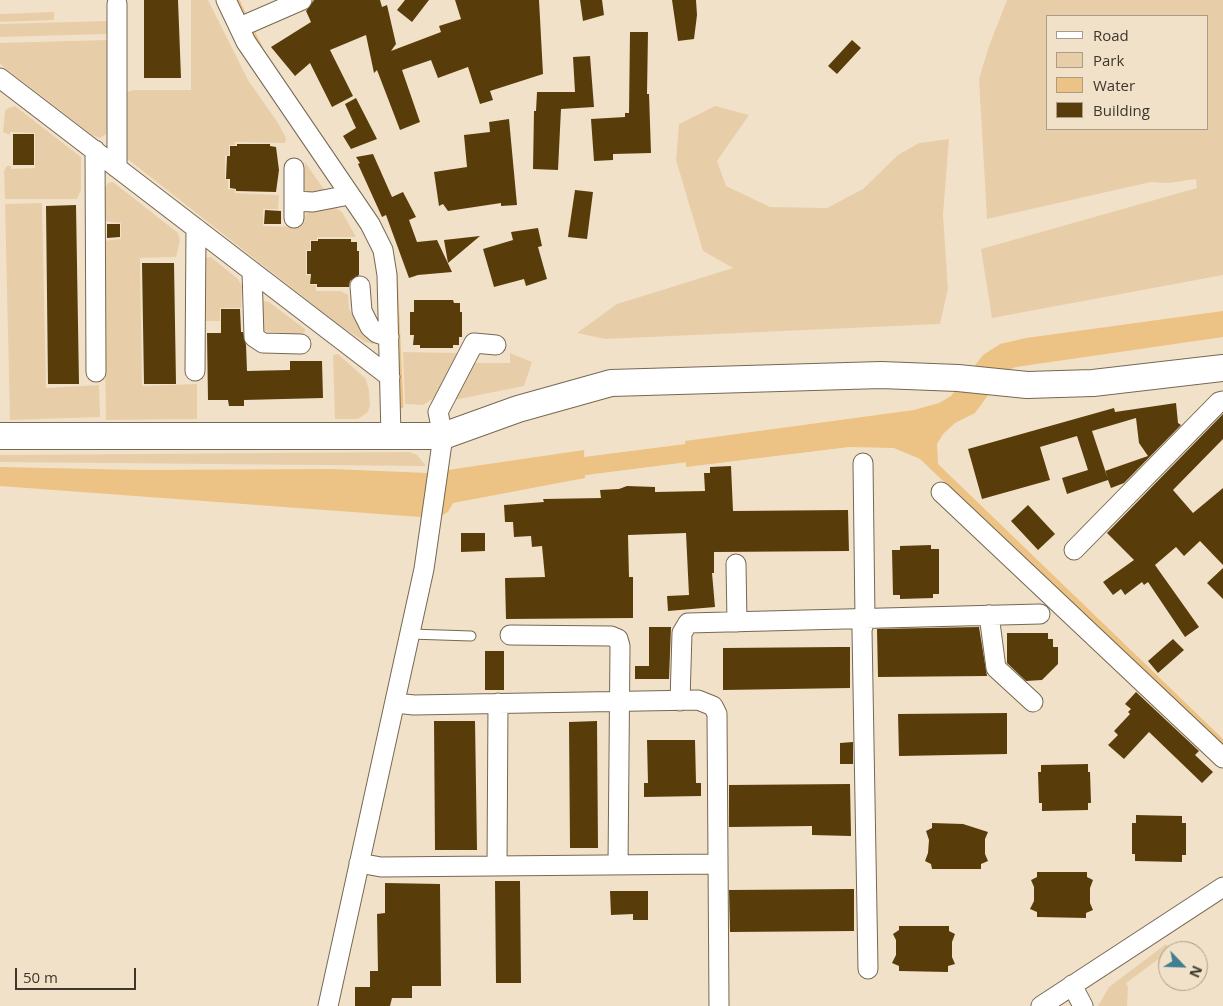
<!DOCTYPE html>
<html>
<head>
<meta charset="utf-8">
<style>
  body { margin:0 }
  #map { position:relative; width:1223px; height:1006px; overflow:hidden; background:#f2e1c9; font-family:"Open Sans",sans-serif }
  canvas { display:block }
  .legend { position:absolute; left:1046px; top:15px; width:162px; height:115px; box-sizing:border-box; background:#f2e1c9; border:1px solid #a99d8a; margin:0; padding:6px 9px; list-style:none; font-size:15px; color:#3c362c }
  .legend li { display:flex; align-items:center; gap:10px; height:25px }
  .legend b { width:25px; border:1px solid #a99d8a }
  .north { position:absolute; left:1158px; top:941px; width:50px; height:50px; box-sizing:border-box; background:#f2e1c9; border:1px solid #a99d8a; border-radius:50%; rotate:114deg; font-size:14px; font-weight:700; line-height:20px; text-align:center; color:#3c362c }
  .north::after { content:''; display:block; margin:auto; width:18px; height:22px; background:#407f93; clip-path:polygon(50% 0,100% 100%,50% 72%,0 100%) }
  .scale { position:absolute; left:15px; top:968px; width:121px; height:22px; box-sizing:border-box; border:2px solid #3c362c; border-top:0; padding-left:6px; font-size:15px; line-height:18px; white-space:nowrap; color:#3c362c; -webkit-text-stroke:4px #f2e1c9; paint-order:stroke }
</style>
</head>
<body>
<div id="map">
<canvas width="1223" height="1006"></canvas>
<ul class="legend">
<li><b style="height:6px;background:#fff"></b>Road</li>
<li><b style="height:14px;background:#e8cea8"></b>Park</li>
<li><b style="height:14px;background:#ecc385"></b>Water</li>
<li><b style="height:14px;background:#583d0a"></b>Building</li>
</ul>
<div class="north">N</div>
<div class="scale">50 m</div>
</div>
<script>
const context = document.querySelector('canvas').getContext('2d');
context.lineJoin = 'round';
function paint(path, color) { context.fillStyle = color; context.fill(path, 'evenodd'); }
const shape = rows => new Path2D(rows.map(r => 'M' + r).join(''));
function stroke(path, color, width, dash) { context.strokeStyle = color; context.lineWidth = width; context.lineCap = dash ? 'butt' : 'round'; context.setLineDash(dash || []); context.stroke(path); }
const green = shape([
  [191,0,208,0,248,80,278,123,286,138,285,143,235,142,235,145,229,145,229,155,225,156,225,179,228,180,228,189,235,190,235,193,279,195,278,209,263,209,263,226,299,227,307,213,313,210,336,208,342,212,356,237,317,237,317,240,310,240,310,250,306,250,306,275,310,275,310,285,316,285,316,291,341,291,348,295,349,309,364,332,375,341,373,344,365,342,339,325,125,157,125,93,133,90,191,90],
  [1007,0,1223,0,1223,275,992,318,981,249,1197,188,1196,179,1168,183,1151,182,987,219,979,79,989,46],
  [1047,16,1207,16,1207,129,1047,129],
  [54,12,54,20,0,22,0,14],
  [107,21,107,34,0,37,0,24],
  [107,40,108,124,106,134,100,138,92,135,0,64,0,43],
  [15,106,81,157,81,190,77,199,5,199,4,171,7,166,11,166,11,169,35,168,35,133,10,132,10,135,3,132,5,111,8,108],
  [715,106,749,115,717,161,726,186,770,207,827,208,863,189,898,155,919,143,949,139,943,215,948,289,940,324,605,339,577,333,617,304,733,268,703,251,676,160,679,124],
  [305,162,327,194,306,193,303,187],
  [113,182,178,233,180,240,176,257,140,258,142,386,197,384,197,419,106,420,103,241,121,239,121,223,103,221,103,190,108,183],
  [42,203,46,388,99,385,100,417,10,420,5,204],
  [211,257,238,279,242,286,241,308,220,308,220,321,203,321,205,258],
  [263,301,269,302,305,329,304,335,264,331,262,329,261,305],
  [403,352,458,353,436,396,428,402,423,405,405,404],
  [510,353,532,362,524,386,454,400,470,363,510,363],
  [338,354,366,379,369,391,370,405,368,412,358,419,335,419,333,355],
  [410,452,417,455,426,466,0,462,0,455],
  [1166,944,1171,950,1126,983,1128,987,1127,1006,1098,1006,1109,987]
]);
const water = shape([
  [1223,311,1223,337,1016,367,1006,371,975,413,955,423,943,434,937,444,938,464,1223,739,1223,747,920,459,894,448,849,447,686,467,685,441,914,410,939,403,951,396,983,355,1000,344,1026,338],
  [584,450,585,478,453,503,448,512,441,516,420,517,0,486,0,467,141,470,332,469,427,473]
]);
const stream = shape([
  [237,0,246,20],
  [250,27,260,47],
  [395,273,401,406]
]);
const canal = shape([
  [562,469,710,450]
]);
const building = shape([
  [144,0,178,0,181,78,144,78],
  [314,0,380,0,382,7,387,5,396,44,391,51,441,32,439,26,461,19,455,0,539,0,543,74,490,91,493,100,480,104,468,67,438,78,431,60,402,70,420,122,400,130,377,70,374,73,366,35,330,50,353,96,332,107,310,63,295,76,271,47,311,22,306,11],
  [405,0,429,0,412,22,397,10],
  [580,0,602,0,604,15,583,21],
  [672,0,696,0,697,15,694,39,678,41],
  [630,32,648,32,647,94,649,94,651,153,613,154,613,160,594,161,591,119,625,117,625,113,629,113],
  [852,40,861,48,837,74,828,66],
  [590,56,594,107,561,109,558,170,533,169,534,111,536,111,537,92,575,92,573,57],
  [356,98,377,139,351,149,343,136,356,128,345,104],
  [509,119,517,205,501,206,501,203,448,211,443,204,439,206,434,172,467,167,464,135,490,132,489,122],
  [13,134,34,134,34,165,13,165],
  [237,144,270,144,270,146,276,147,279,170,276,192,236,191,236,189,230,188,230,179,226,179,227,156,230,156,230,146,237,146],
  [373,154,392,197,403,192,416,217,409,220,417,242,437,240,452,272,418,275,409,278,386,215,382,217,358,164,360,163,356,157],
  [575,190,593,192,587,239,568,237],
  [76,205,79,384,48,384,46,206],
  [265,210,281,211,281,224,264,224],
  [107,224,120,224,120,237,107,238],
  [538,228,542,246,538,247,547,279,526,286,524,279,494,287,483,249,513,240,511,232],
  [480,236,448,263,444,240],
  [318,239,351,239,351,242,357,242,357,251,359,251,359,275,350,281,349,287,317,287,317,284,310,284,311,274,307,274,307,251,311,251,311,241,318,241],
  [142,263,174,263,176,384,144,384],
  [414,300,453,300,454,303,460,303,460,312,462,312,462,337,459,337,459,345,453,345,453,348,420,348,420,345,413,345,414,335,410,335,410,312,414,312],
  [221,309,240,309,241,332,243,332,246,345,247,371,290,370,290,361,322,361,323,398,244,400,244,406,229,406,228,400,208,400,207,333,221,333],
  [1176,403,1178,423,1181,425,1124,483,1111,488,1108,480,1067,494,1062,478,1088,470,1077,436,1040,447,1050,480,982,499,968,449,1114,408,1115,412],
  [1136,418,1139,443,1148,456,1105,471,1108,479,1092,431],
  [1223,414,1223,439,1173,490,1193,513,1223,488,1223,565,1200,541,1184,556,1176,547,1155,565,1199,627,1185,637,1148,582,1144,585,1142,582,1125,595,1121,589,1113,595,1103,582,1134,560,1107,533],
  [731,466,733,511,848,510,849,551,714,552,714,573,712,573,715,607,668,611,667,596,689,595,686,533,628,535,629,577,633,577,633,618,506,619,505,578,545,577,542,546,532,547,531,536,514,537,513,522,505,522,504,505,544,502,543,499,601,498,600,490,619,489,627,486,655,487,655,492,705,491,704,473,710,473,710,467],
  [1028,505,1055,534,1038,550,1011,521],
  [461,533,485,533,485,551,461,552],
  [931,545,931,549,939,549,939,594,933,594,933,598,900,599,900,595,893,595,892,550,900,550,900,546],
  [1223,568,1223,599,1207,583],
  [649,627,671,627,669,679,635,679,635,666,649,666],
  [979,627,987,676,878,677,877,629],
  [1007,633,1048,633,1048,639,1053,639,1053,647,1058,647,1058,664,1042,680,1026,681,1007,663],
  [1173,639,1184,650,1158,673,1148,661],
  [839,647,850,647,850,688,723,690,723,648],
  [485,651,504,651,504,690,485,690],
  [1136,692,1199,751,1195,755,1213,772,1202,783,1149,732,1124,759,1108,745,1118,735,1114,731,1130,714,1128,712,1131,709,1125,704],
  [1007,713,1007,754,899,756,898,714],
  [434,721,475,721,477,850,435,850],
  [597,721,598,848,570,848,569,722],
  [647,740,695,740,696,783,701,783,701,796,644,797,644,783,648,783],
  [853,742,853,764,840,764,840,743],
  [1088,764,1088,772,1090,772,1091,803,1088,803,1088,810,1042,811,1042,803,1039,803,1038,772,1041,772,1041,765],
  [850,784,851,836,812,835,812,826,729,827,729,785],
  [1136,815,1182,816,1182,823,1186,823,1186,855,1182,855,1182,862,1135,861,1135,854,1132,854,1132,823,1136,823],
  [932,823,963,824,988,832,985,839,985,854,988,861,981,864,981,869,932,869,931,864,925,861,928,853,929,840,926,831,932,828],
  [1037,872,1087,872,1087,877,1093,880,1090,888,1090,903,1093,910,1086,913,1086,918,1037,917,1037,912,1030,909,1034,901,1034,887,1031,880,1037,877],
  [495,881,520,881,521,983,496,983],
  [385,883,440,884,441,986,412,986,412,998,392,998,390,1006,355,1006,355,987,370,987,370,971,378,971,377,914,385,913],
  [854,889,854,931,730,932,729,890],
  [610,891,648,891,648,920,633,920,633,914,611,915],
  [899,926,949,926,949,931,955,934,952,942,952,957,955,964,948,966,948,972,899,971,899,966,892,963,896,955,896,940,893,934,899,930]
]);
const lane = shape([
  [410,634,471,636]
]);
const street = shape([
  [226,0,246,42,370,224,383,250,387,275,391,436],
  [117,4,117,168],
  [240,27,302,0],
  [0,78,390,377],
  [95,150,96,372],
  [294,168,294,218],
  [294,201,313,202,349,195],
  [252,271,254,337,263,343,301,344],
  [360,286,362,311,370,327,377,333,389,337],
  [195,371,196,228],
  [863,463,865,619,862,630,868,969],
  [941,492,1223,758],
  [1074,550,1219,402,1223,401],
  [736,564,737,622],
  [989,615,996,668,1033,702],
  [510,635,611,636,618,639,620,646,618,865],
  [680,701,682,633,688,623,1040,614],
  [395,703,414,705,698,700,713,706,717,714,719,1006],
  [359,863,381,867,718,864],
  [497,866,498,703],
  [1072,985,1083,1006],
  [328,1006,424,569,443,436,438,412,474,343,496,345],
  [1041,1006,1223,887]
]);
const secondary = shape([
  [0,436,443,436,518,409,611,383,881,375,958,378,1027,385,1093,383,1223,368]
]);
paint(green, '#e8cea8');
paint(water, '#ecc385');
stroke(stream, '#ecc385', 5);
stroke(canal, '#ecc385', 18);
paint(building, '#583d0a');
stroke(lane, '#766852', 11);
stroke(street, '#766852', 21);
stroke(secondary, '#766852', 28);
stroke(lane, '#fff', 9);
stroke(street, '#fff', 19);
stroke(secondary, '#fff', 26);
</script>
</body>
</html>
